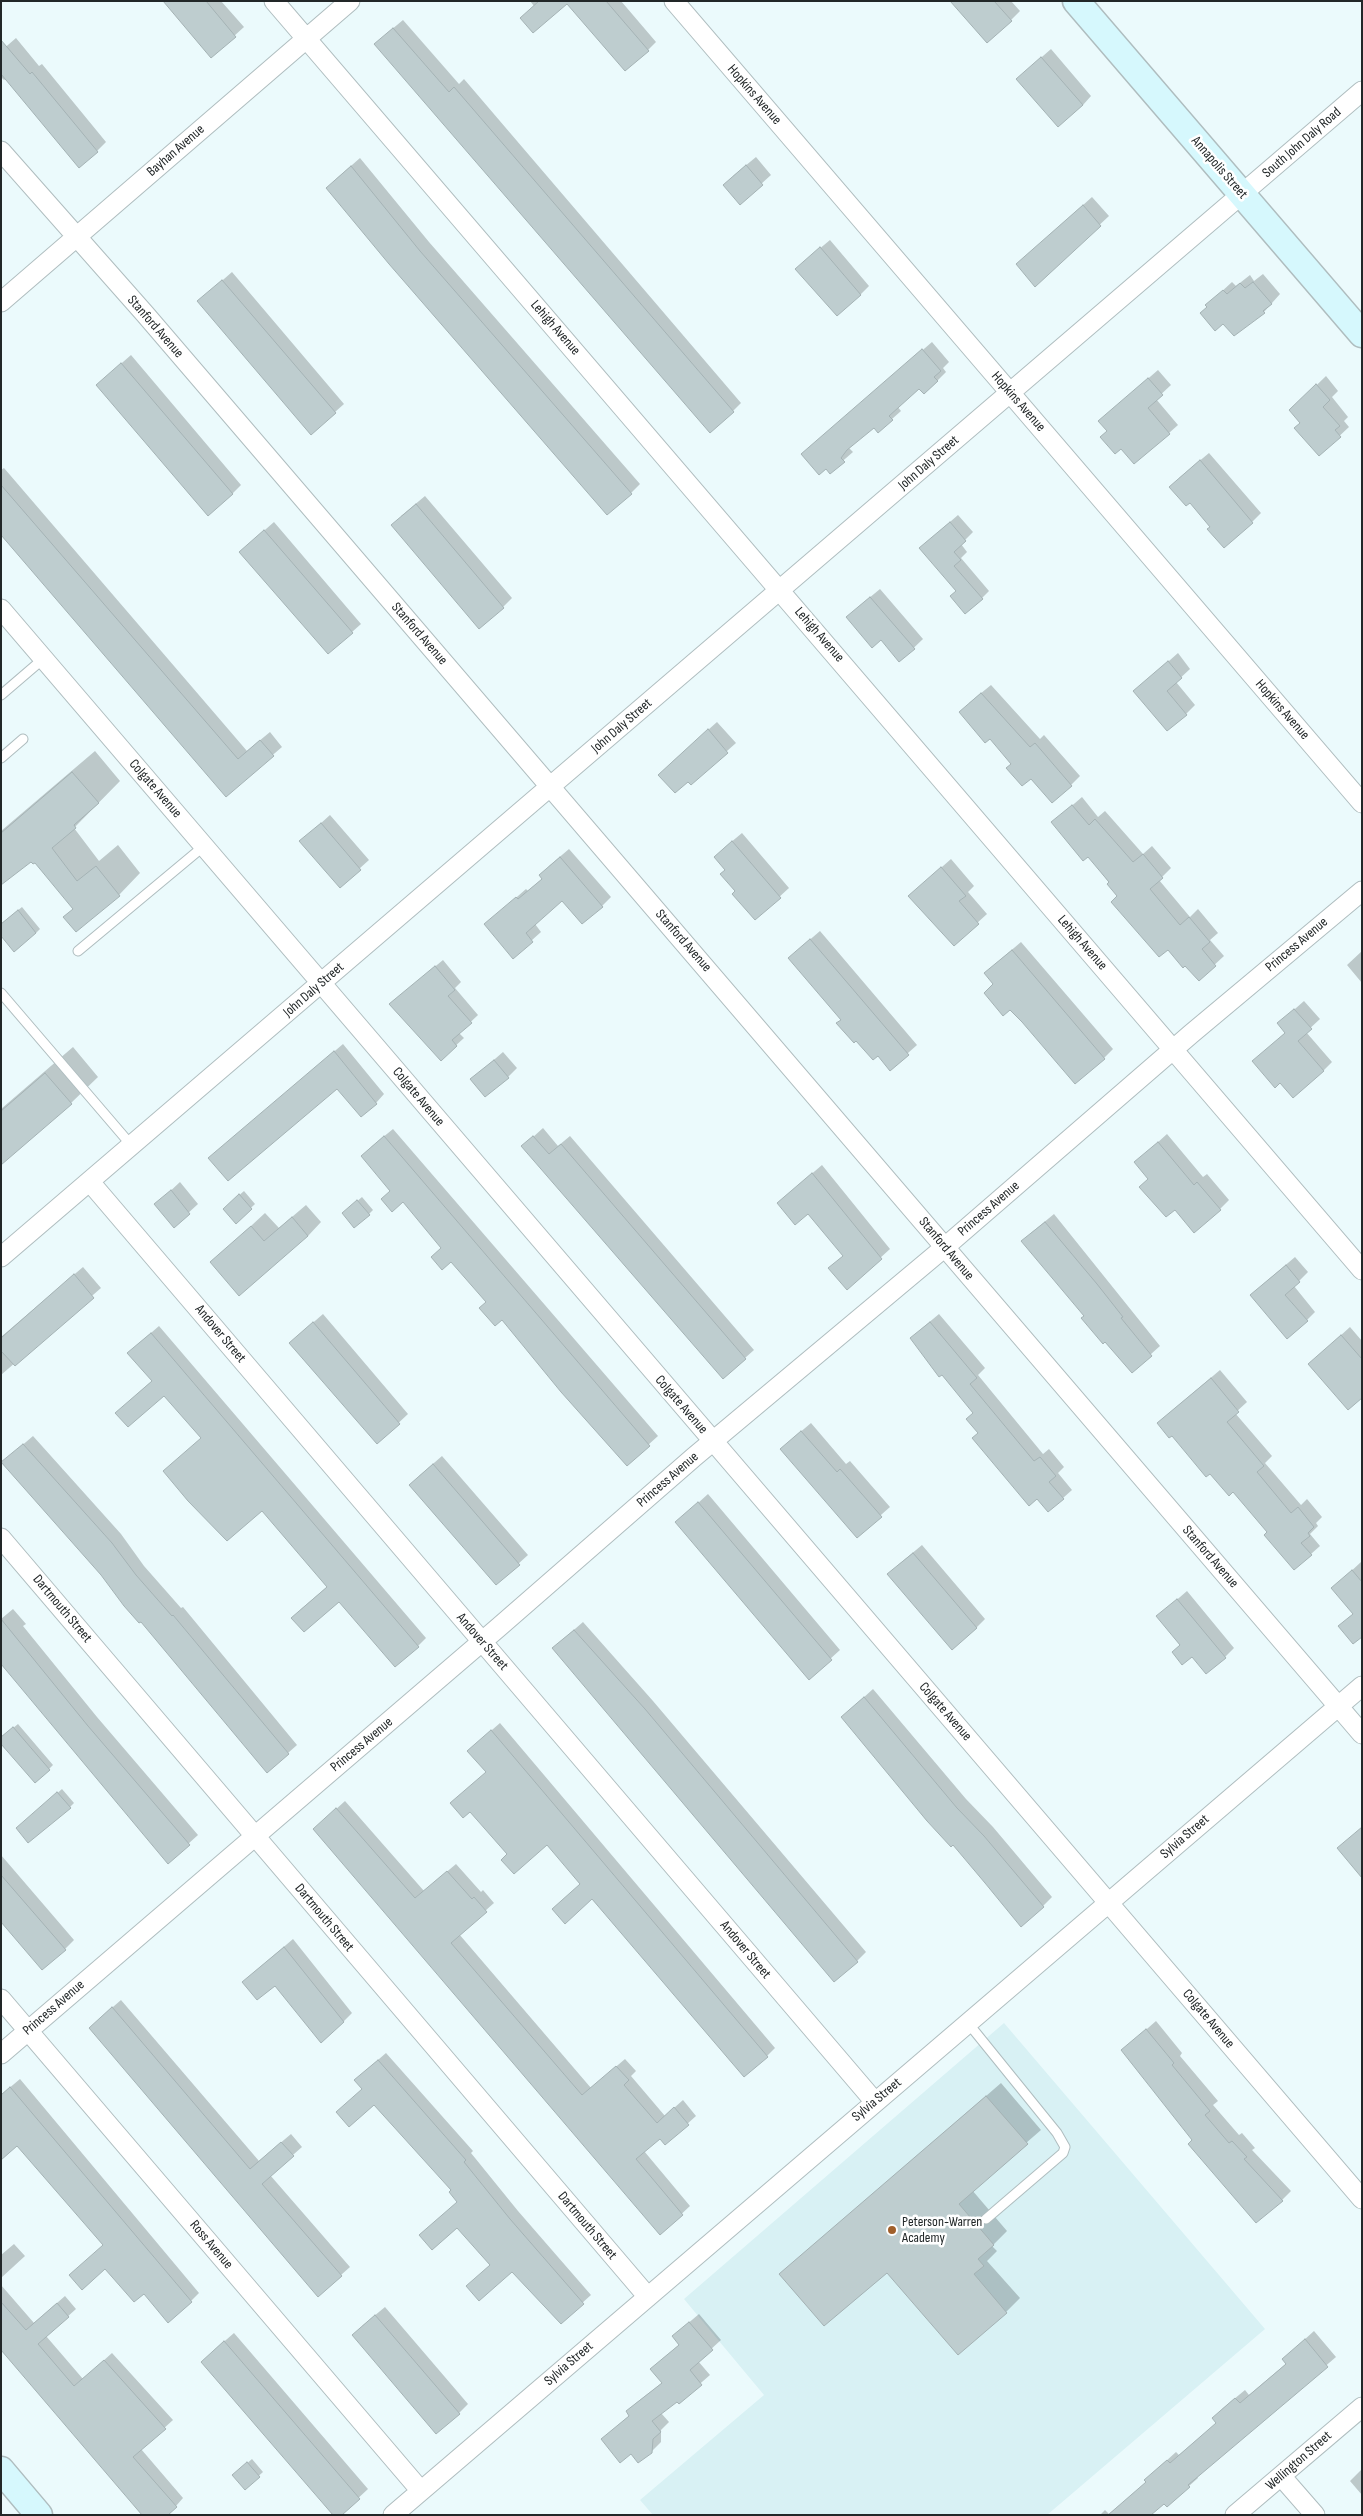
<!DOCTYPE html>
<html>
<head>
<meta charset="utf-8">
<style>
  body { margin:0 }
  #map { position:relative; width:1363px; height:2516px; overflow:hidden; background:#ebfafc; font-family:"Sofia Sans Condensed",sans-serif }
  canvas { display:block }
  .frame { position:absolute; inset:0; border:2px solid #222728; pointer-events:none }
</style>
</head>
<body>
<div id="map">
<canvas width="1363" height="2516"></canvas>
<div class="frame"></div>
</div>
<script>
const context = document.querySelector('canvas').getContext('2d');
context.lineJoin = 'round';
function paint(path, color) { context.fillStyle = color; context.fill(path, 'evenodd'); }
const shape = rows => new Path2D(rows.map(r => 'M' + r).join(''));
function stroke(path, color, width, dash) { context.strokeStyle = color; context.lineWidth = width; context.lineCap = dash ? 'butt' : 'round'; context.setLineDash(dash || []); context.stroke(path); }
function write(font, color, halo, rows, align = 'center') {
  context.font = font + ' "Sofia Sans Condensed",sans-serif'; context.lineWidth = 5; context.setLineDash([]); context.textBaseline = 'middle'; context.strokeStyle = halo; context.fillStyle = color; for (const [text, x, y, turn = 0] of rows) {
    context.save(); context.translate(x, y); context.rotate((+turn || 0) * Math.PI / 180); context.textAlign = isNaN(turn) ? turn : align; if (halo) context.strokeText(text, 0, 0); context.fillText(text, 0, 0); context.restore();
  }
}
const built = shape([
  [1004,2023,1265,2329,1047,2515,653,2515,640,2500,764,2395,684,2299]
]);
const shadow = shape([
  [171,1,221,1,244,27,212,56],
  [530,1,621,1,656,42,648,50,568,2,534,6],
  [952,1,1011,1,1020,11,1011,20],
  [403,20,459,84,464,79,741,403,733,411,385,35],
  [16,38,39,66,42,64,106,142,97,151,7,78,4,80,1,77,1,51],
  [1051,49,1091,96,1083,105,1027,70],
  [756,157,771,175,740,203,733,176],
  [360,158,429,242,640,484,631,493,336,179],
  [1092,197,1109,216,1035,285,1026,256],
  [830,240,869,286,860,295,806,260],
  [232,272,344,404,335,412,208,293],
  [1263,274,1280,294,1264,312,1207,305,1232,282,1236,286,1250,275,1254,281],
  [932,342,949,362,943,368,946,372,937,381,919,387,897,406,901,411,892,419,874,426,849,448,853,452,830,472,802,454],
  [131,355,241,485,232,494,107,376],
  [1158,370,1171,385,1156,399,1178,425,1169,433,1108,431,1099,421],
  [1326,376,1338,391,1332,397,1348,417,1344,421,1349,427,1319,455,1302,423,1291,410],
  [1209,453,1261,513,1252,522,1212,526,1179,478],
  [4,468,247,751,270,732,282,747,226,795,1,532,1,470],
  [425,496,512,598,503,607,401,516],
  [958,515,973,532,961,544,967,552,961,558,989,591,982,598,957,591,928,541],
  [274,522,361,624,352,632,250,543],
  [880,589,923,639,900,661,857,608],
  [1178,653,1190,669,1176,682,1195,705,1186,714,1135,691],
  [991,685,1040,739,1044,735,1080,776,1071,785,1031,777,1012,763,969,703],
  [717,722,736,743,691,783,672,762],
  [95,751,120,781,74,828,99,861,118,845,140,873,119,895,65,917,74,908,35,861,31,860,1,876,1,831],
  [1082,797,1098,817,1105,811,1143,854,1152,846,1171,868,1159,880,1190,917,1198,909,1218,933,1210,940,1224,956,1199,979,1119,896,1088,855,1053,822],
  [330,815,369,860,340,886,310,833],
  [742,833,789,888,755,919,736,891,724,848],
  [569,849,611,897,602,906,563,899,535,924,541,932,513,957,486,924,526,889,528,891,543,878,549,866],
  [951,859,974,886,968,892,987,914,954,944,909,896],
  [22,907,40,929,36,933,1,924],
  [820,931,917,1045,890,1069,799,949],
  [1021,942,1113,1049,1104,1058,995,984,994,965],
  [1362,951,1362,983,1347,965],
  [443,960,461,982,455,988,478,1015,459,1033,464,1038,441,1059,397,998],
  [1304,1001,1320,1019,1306,1032,1332,1062,1323,1071,1280,1081,1254,1061,1286,1032,1279,1023],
  [343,1044,384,1094,376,1103,337,1087,219,1150],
  [73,1047,98,1077,71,1103,1,1163,1,1109],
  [503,1052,517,1068,508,1077,481,1071],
  [543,1128,558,1146,570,1136,754,1350,745,1358,532,1138],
  [393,1129,658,1436,627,1464,487,1302,403,1201,391,1191,371,1147],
  [1167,1134,1203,1177,1207,1174,1229,1200,1220,1209,1175,1208,1136,1162],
  [822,1165,890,1249,847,1288,830,1268,844,1255,808,1212,787,1195],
  [180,1182,198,1204,174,1226,165,1196],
  [244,1191,255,1204,236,1222,228,1205],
  [362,1197,373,1210,369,1214,348,1209],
  [306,1205,321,1222,308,1236,212,1262,265,1213,279,1228],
  [1054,1214,1160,1346,1132,1371,1086,1316,1031,1233],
  [1295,1257,1308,1272,1294,1286,1315,1312,1307,1320,1261,1286],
  [83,1267,101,1288,1,1375,1,1337],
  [323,1314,408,1414,377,1443,300,1334],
  [939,1314,985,1368,978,1375,1043,1454,1049,1449,1064,1467,1058,1473,1072,1490,1063,1498,979,1433,974,1412,942,1373,921,1329],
  [159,1326,426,1638,418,1646,339,1600,300,1610,328,1586,202,1438,164,1394,125,1405,153,1380,137,1345],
  [1350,1327,1362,1341,1362,1396,1309,1364],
  [1220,1370,1247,1402,1235,1413,1272,1456,1265,1463,1301,1505,1307,1499,1322,1517,1316,1523,1318,1526,1310,1534,1320,1546,1311,1554,1269,1532,1167,1415],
  [811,1423,846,1464,850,1461,890,1507,857,1536,791,1440],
  [33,1436,121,1534,144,1566,181,1608,183,1607,297,1745,288,1753,12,1454],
  [442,1456,528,1555,497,1583,419,1476],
  [708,1494,840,1650,809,1678,677,1522],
  [922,1545,985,1619,976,1628,898,1565],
  [1361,1562,1362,1563,1362,1635,1349,1618,1354,1613,1333,1588],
  [1187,1591,1234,1648,1225,1657,1181,1644,1158,1616],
  [13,1609,26,1624,23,1626,97,1717,198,1835,168,1862,1,1661,1,1619],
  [583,1622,653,1701,866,1952,857,1961,553,1648],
  [873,1689,966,1799,993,1827,1052,1897,1043,1906,953,1844,842,1717],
  [500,1723,775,2048,767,2056,582,1884,547,1844,509,1854,487,1772,477,1743],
  [18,1724,53,1765,49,1769,1,1738],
  [62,1789,74,1803,70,1807,21,1825],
  [345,1801,424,1891,456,1864,481,1892,483,1890,494,1903,459,1934,591,2088,625,2059,636,2071,631,2076,665,2116,683,2100,696,2116,666,2143,660,2137,644,2151,690,2206,660,2234,323,1821],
  [1,1855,74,1940,65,1949,1,1921],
  [293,1939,352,2013,343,2022,252,1974],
  [121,2000,259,2161,291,2134,302,2147,270,2175,350,2267,341,2275,99,2019],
  [1156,2021,1182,2053,1180,2056,1218,2101,1213,2105,1239,2135,1242,2133,1255,2148,1252,2150,1291,2191,1282,2200,1194,2140,1132,2042],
  [386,2053,473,2151,471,2153,518,2211,591,2295,561,2322,513,2270,491,2265,452,2190,363,2089,364,2072],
  [20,2079,199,2293,191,2301,104,2245,17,2144,1,2095],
  [1001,2083,1041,2130,972,2190,1007,2231,992,2246,997,2251,987,2261,1020,2298,1006,2312,887,2271,781,2274],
  [14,2244,25,2256,1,2278,1,2255],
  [1,2285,34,2323,65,2296,76,2309,46,2336,83,2379,112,2353,173,2420,141,2449,183,2498,176,2506,1,2347],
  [385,2307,468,2404,459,2413,362,2326],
  [699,2314,721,2340,698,2361,710,2375,679,2402,678,2400,661,2413,669,2422,661,2430,661,2442,651,2452,631,2453,602,2439,630,2415,627,2412,636,2403,663,2382,661,2360,680,2344,673,2336],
  [1314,2331,1336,2357,1197,2476,1198,2478,1189,2486,1164,2502,1150,2515,1100,2515,1105,2510,1109,2514,1147,2482,1145,2480,1176,2452,1179,2455,1217,2423,1222,2409,1245,2390,1249,2395,1287,2363,1283,2359],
  [234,2333,368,2489,340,2515,211,2353],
  [252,2459,263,2472,245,2488,238,2471],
  [1362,2469,1362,2495,1350,2481]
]);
const building = shape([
  [163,1,206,1,236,37,211,58,163,1],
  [539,1,606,1,649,51,625,71,567,4,533,33,520,18,539,1],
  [950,1,994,1,1012,21,987,43,950,1],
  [393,28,449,92,454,87,734,412,710,433,374,44,393,28],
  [1,40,30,74,32,72,98,152,79,168,1,74,1,40],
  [1041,57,1083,105,1058,127,1016,79,1041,57],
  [746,165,763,185,740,205,723,185,746,165],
  [351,166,420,251,632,494,607,515,389,264,326,188,351,166],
  [1083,205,1101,226,1035,287,1016,264,1083,205],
  [820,247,861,295,837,316,795,269,820,247],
  [222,280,336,413,311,435,197,301,222,280],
  [1253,282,1272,304,1263,311,1265,313,1234,336,1223,324,1215,331,1200,313,1207,307,1205,305,1223,290,1227,294,1240,283,1245,288,1253,282],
  [922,349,941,371,934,377,938,381,924,394,919,389,889,416,893,420,878,433,874,428,847,450,841,458,845,462,830,474,826,469,819,475,801,454,922,349],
  [121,363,233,494,208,516,96,385,121,363],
  [1148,378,1163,395,1148,408,1170,434,1134,464,1121,449,1115,454,1100,437,1107,431,1098,421,1148,378],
  [1316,384,1330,400,1323,407,1340,426,1335,430,1341,437,1319,456,1294,428,1300,423,1289,410,1316,384],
  [1200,460,1253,523,1224,548,1207,529,1210,527,1190,503,1186,506,1169,487,1200,460],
  [1,485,238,759,260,740,274,756,226,797,1,535,1,485],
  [416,504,504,608,479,629,391,525,416,504],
  [950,522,966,541,954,552,961,560,954,566,983,599,965,614,950,596,956,591,919,548,950,522],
  [264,530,353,633,328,654,239,552,264,530],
  [870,597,915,649,899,662,881,640,872,648,846,617,870,597],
  [1168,661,1182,678,1167,691,1187,715,1167,731,1133,691,1168,661],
  [981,693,1030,747,1035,743,1072,786,1052,803,1031,779,1022,786,1006,768,1011,764,990,739,985,743,959,712,981,693],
  [708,729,728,753,691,785,688,782,675,793,658,775,708,729],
  [72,772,99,803,74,825,76,828,52,848,77,881,96,866,120,896,76,932,63,917,73,909,35,863,33,864,31,862,1,885,1,833,72,772],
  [1072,805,1089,825,1095,819,1133,862,1143,854,1163,878,1150,889,1180,925,1189,917,1210,942,1202,949,1216,966,1199,981,1185,966,1183,968,1168,950,1159,957,1111,902,1117,896,1107,884,1109,882,1088,857,1083,861,1051,822,1072,805],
  [321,823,361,870,340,888,299,841,321,823],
  [732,841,781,898,755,920,732,894,735,891,720,874,725,870,714,857,732,841],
  [560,857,603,907,582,924,562,901,526,933,533,942,513,959,484,924,516,897,518,899,542,879,539,875,560,857],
  [941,867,966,896,959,901,979,924,954,946,908,896,941,867],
  [18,910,36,933,14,952,1,936,1,924,18,910],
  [810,939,909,1055,890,1071,878,1056,873,1060,856,1041,854,1043,836,1023,841,1020,788,958,810,939],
  [1012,950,1105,1059,1075,1084,1022,1022,1010,1010,1003,1016,984,993,993,984,984,973,1012,950],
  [435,966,455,990,448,996,472,1023,452,1040,457,1046,441,1061,389,1004,435,966],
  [1294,1009,1312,1029,1298,1041,1324,1071,1293,1098,1280,1083,1275,1088,1252,1061,1285,1033,1277,1023,1294,1009],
  [334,1051,377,1104,361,1117,337,1089,228,1181,208,1158,334,1051],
  [494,1060,509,1078,485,1097,470,1079,494,1060],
  [45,1073,72,1104,1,1165,1,1111,45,1073],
  [384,1136,650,1446,627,1466,561,1392,502,1320,495,1326,479,1308,486,1302,451,1262,442,1270,431,1257,441,1248,403,1202,392,1212,381,1199,390,1191,361,1156,384,1136],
  [533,1136,549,1154,561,1144,746,1359,723,1379,521,1146,533,1136],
  [1158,1142,1194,1185,1197,1182,1221,1210,1194,1233,1175,1210,1166,1217,1139,1187,1148,1179,1134,1162,1158,1142],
  [812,1173,882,1259,847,1290,828,1268,843,1256,808,1214,795,1225,777,1203,812,1173],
  [171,1190,190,1214,174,1228,154,1204,171,1190],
  [239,1194,252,1209,236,1224,223,1209,239,1194],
  [357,1200,370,1215,354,1228,342,1213,357,1200],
  [292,1217,308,1236,239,1296,210,1262,251,1226,264,1241,292,1217],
  [1045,1222,1097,1284,1123,1317,1121,1318,1152,1356,1132,1373,1105,1342,1103,1344,1081,1318,1084,1316,1021,1241,1045,1222],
  [1286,1265,1300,1282,1285,1295,1308,1321,1287,1339,1250,1295,1286,1265],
  [74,1274,94,1298,15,1366,1,1351,1,1338,74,1274],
  [313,1322,400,1424,377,1444,289,1343,313,1322],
  [930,1322,977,1378,970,1384,1034,1461,1040,1457,1056,1476,1049,1482,1064,1499,1048,1512,1037,1499,1029,1506,972,1438,978,1433,966,1419,973,1413,942,1375,939,1377,910,1338,930,1322],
  [151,1333,419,1647,395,1667,339,1602,304,1632,291,1618,327,1587,262,1511,227,1541,188,1501,163,1471,201,1438,164,1396,128,1427,115,1413,152,1381,127,1353,151,1333],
  [1341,1335,1362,1359,1362,1398,1348,1410,1308,1364,1341,1335],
  [1211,1378,1239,1412,1227,1422,1264,1466,1257,1472,1291,1513,1298,1507,1314,1527,1308,1533,1310,1536,1301,1543,1312,1555,1294,1570,1264,1535,1267,1532,1233,1492,1229,1496,1210,1474,1206,1477,1172,1436,1169,1438,1157,1423,1211,1378],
  [801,1431,837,1472,840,1469,882,1517,857,1538,780,1449,801,1431],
  [23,1444,112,1543,136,1575,172,1616,173,1615,289,1754,267,1773,141,1622,139,1623,124,1606,101,1575,1,1462,23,1444],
  [433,1464,520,1565,496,1585,409,1485,433,1464],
  [698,1502,832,1660,809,1680,675,1522,698,1502],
  [913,1553,977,1628,952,1650,887,1574,913,1553],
  [1352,1570,1362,1582,1362,1637,1353,1644,1338,1626,1353,1614,1331,1588,1352,1570],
  [1177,1599,1226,1658,1206,1674,1192,1657,1182,1665,1172,1652,1180,1645,1156,1616,1177,1599],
  [1,1619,88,1726,190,1845,168,1864,1,1664,1,1619],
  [574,1630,645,1709,858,1962,834,1982,552,1648,574,1630],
  [864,1697,957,1808,984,1836,1044,1907,1021,1927,985,1883,953,1845,951,1847,927,1821,841,1717,864,1697],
  [13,1727,50,1770,35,1783,1,1744,1,1737,13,1727],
  [491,1730,768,2057,744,2077,592,1899,565,1924,552,1909,580,1884,547,1845,514,1874,501,1860,507,1854,470,1812,463,1818,450,1803,486,1772,467,1751,491,1730],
  [57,1792,71,1808,28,1843,16,1828,57,1792],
  [336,1808,415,1898,447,1871,472,1899,474,1897,487,1912,451,1943,582,2095,616,2066,629,2080,624,2085,657,2123,674,2107,689,2125,665,2145,660,2139,636,2159,683,2215,660,2235,313,1829,336,1808],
  [1362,1827,1362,1878,1337,1848,1362,1827],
  [1,1875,66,1950,42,1970,1,1922,1,1875],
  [284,1947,344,2022,321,2043,275,1986,257,2000,242,1982,284,1947],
  [112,2007,250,2169,281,2142,294,2156,262,2184,342,2276,318,2297,89,2028,112,2007],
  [1146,2029,1174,2063,1172,2065,1210,2111,1205,2115,1229,2143,1232,2141,1247,2157,1244,2159,1283,2201,1256,2223,1188,2144,1192,2140,1121,2050,1146,2029],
  [378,2060,466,2160,464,2162,510,2219,584,2304,561,2324,512,2272,479,2301,466,2286,490,2265,457,2228,432,2250,419,2235,457,2202,449,2192,451,2190,374,2105,349,2127,336,2112,362,2089,354,2080,378,2060],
  [10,2087,192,2302,168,2323,144,2294,134,2302,105,2269,82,2290,69,2275,103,2245,17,2146,1,2160,1,2095,10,2087],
  [986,2096,1028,2144,959,2204,994,2245,978,2259,984,2266,974,2274,1007,2313,958,2355,887,2273,824,2326,779,2274,986,2096],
  [1,2302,26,2330,57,2303,69,2317,38,2344,74,2386,104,2360,166,2429,133,2457,177,2507,168,2515,142,2515,1,2350,1,2302],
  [375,2315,460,2414,436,2434,352,2335,375,2315],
  [689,2322,713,2350,690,2370,702,2385,679,2404,677,2402,652,2421,661,2432,653,2439,652,2453,638,2463,631,2454,620,2463,601,2439,629,2416,626,2411,662,2383,650,2369,679,2345,672,2336,689,2322],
  [1305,2339,1328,2367,1188,2485,1190,2487,1167,2507,1164,2504,1151,2515,1108,2515,1146,2482,1144,2480,1167,2460,1170,2463,1216,2423,1212,2418,1235,2398,1240,2403,1286,2364,1282,2359,1305,2339],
  [224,2341,360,2499,342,2515,333,2515,201,2362,224,2341],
  [247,2462,260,2477,245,2490,232,2475,247,2462]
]);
const lane = shape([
  [1,695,43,659],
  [1,758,23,739],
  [78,951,204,846],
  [1,993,132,1146],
  [968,2023,1057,2133,1065,2147,1063,2153,986,2219]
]);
const street = shape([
  [274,1,1362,1270],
  [674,1,1362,803],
  [1,151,145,314,1362,1734],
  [1,302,350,1],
  [1,609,1362,2199],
  [90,1182,875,2102],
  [1,1257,1362,91],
  [1,1538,648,2297],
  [1,1999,421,2491],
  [1,2054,499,1627,694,1457,945,1247,1191,1034,1362,891],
  [1281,2476,1315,2515],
  [393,2515,1362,1686],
  [1235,2515,1362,2407]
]);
const secondary = shape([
  [1076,1,1362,334],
  [1,2470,39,2515]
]);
const markers = [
  [892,2230,5,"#a05f2a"]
];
const streetNames = [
  ["Hopkins Avenue",754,95,49],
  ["South John Daly Road",1302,143,-41],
  ["Bayhan Avenue",176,151,-41],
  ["Annapolis Street",1219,168,49],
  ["Stanford Avenue",155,327,49],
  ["Lehigh Avenue",555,328,49],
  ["Hopkins Avenue",1018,402,49],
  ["John Daly Street",929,463,-41],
  ["Stanford Avenue",419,634,49],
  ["Lehigh Avenue",819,635,49],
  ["Hopkins Avenue",1282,710,49],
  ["John Daly Street",622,726,-41],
  ["Colgate Avenue",155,789,49],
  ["Stanford Avenue",683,941,49],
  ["Lehigh Avenue",1082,943,49],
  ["Princess Avenue",1297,945,-40],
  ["John Daly Street",314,990,-41],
  ["Colgate Avenue",418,1097,50],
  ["Princess Avenue",989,1209,-41],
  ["Stanford Avenue",946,1249,50],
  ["Andover Street",220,1334,50],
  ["Colgate Avenue",681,1405,49],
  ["Princess Avenue",668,1480,-41],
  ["Stanford Avenue",1210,1557,49],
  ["Dartmouth Street",62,1609,50],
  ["Andover Street",482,1642,49],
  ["Colgate Avenue",945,1712,49],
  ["Princess Avenue",362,1745,-40],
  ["Sylvia Street",1185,1837,-41],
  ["Dartmouth Street",324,1918,50],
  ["Andover Street",745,1950,50],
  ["Princess Avenue",54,2008,-41],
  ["Colgate Avenue",1208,2019,50],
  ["Sylvia Street",877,2100,-40],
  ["Dartmouth Street",587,2226,50],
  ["Ross Avenue",211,2245,50],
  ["Sylvia Street",569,2364,-41],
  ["Wellington Street",1299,2461,-41]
];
const poiNames = [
  ["Peterson-Warren",902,2222],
  ["Academy",902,2238]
];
paint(built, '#d8f1f4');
paint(shadow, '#0003');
paint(building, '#becdcf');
stroke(building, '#a4b2b4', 1);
stroke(lane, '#afbdbf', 11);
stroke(street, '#afbdbf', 21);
stroke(secondary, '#afbdbf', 29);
stroke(lane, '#fff', 9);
stroke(street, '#fff', 19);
stroke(secondary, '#d6f8fd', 26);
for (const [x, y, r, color] of markers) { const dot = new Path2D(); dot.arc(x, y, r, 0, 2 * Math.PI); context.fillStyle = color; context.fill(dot); stroke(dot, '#fff', 2); }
write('14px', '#222728', '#fff', streetNames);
write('14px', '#222728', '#fff', poiNames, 'left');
</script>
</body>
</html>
